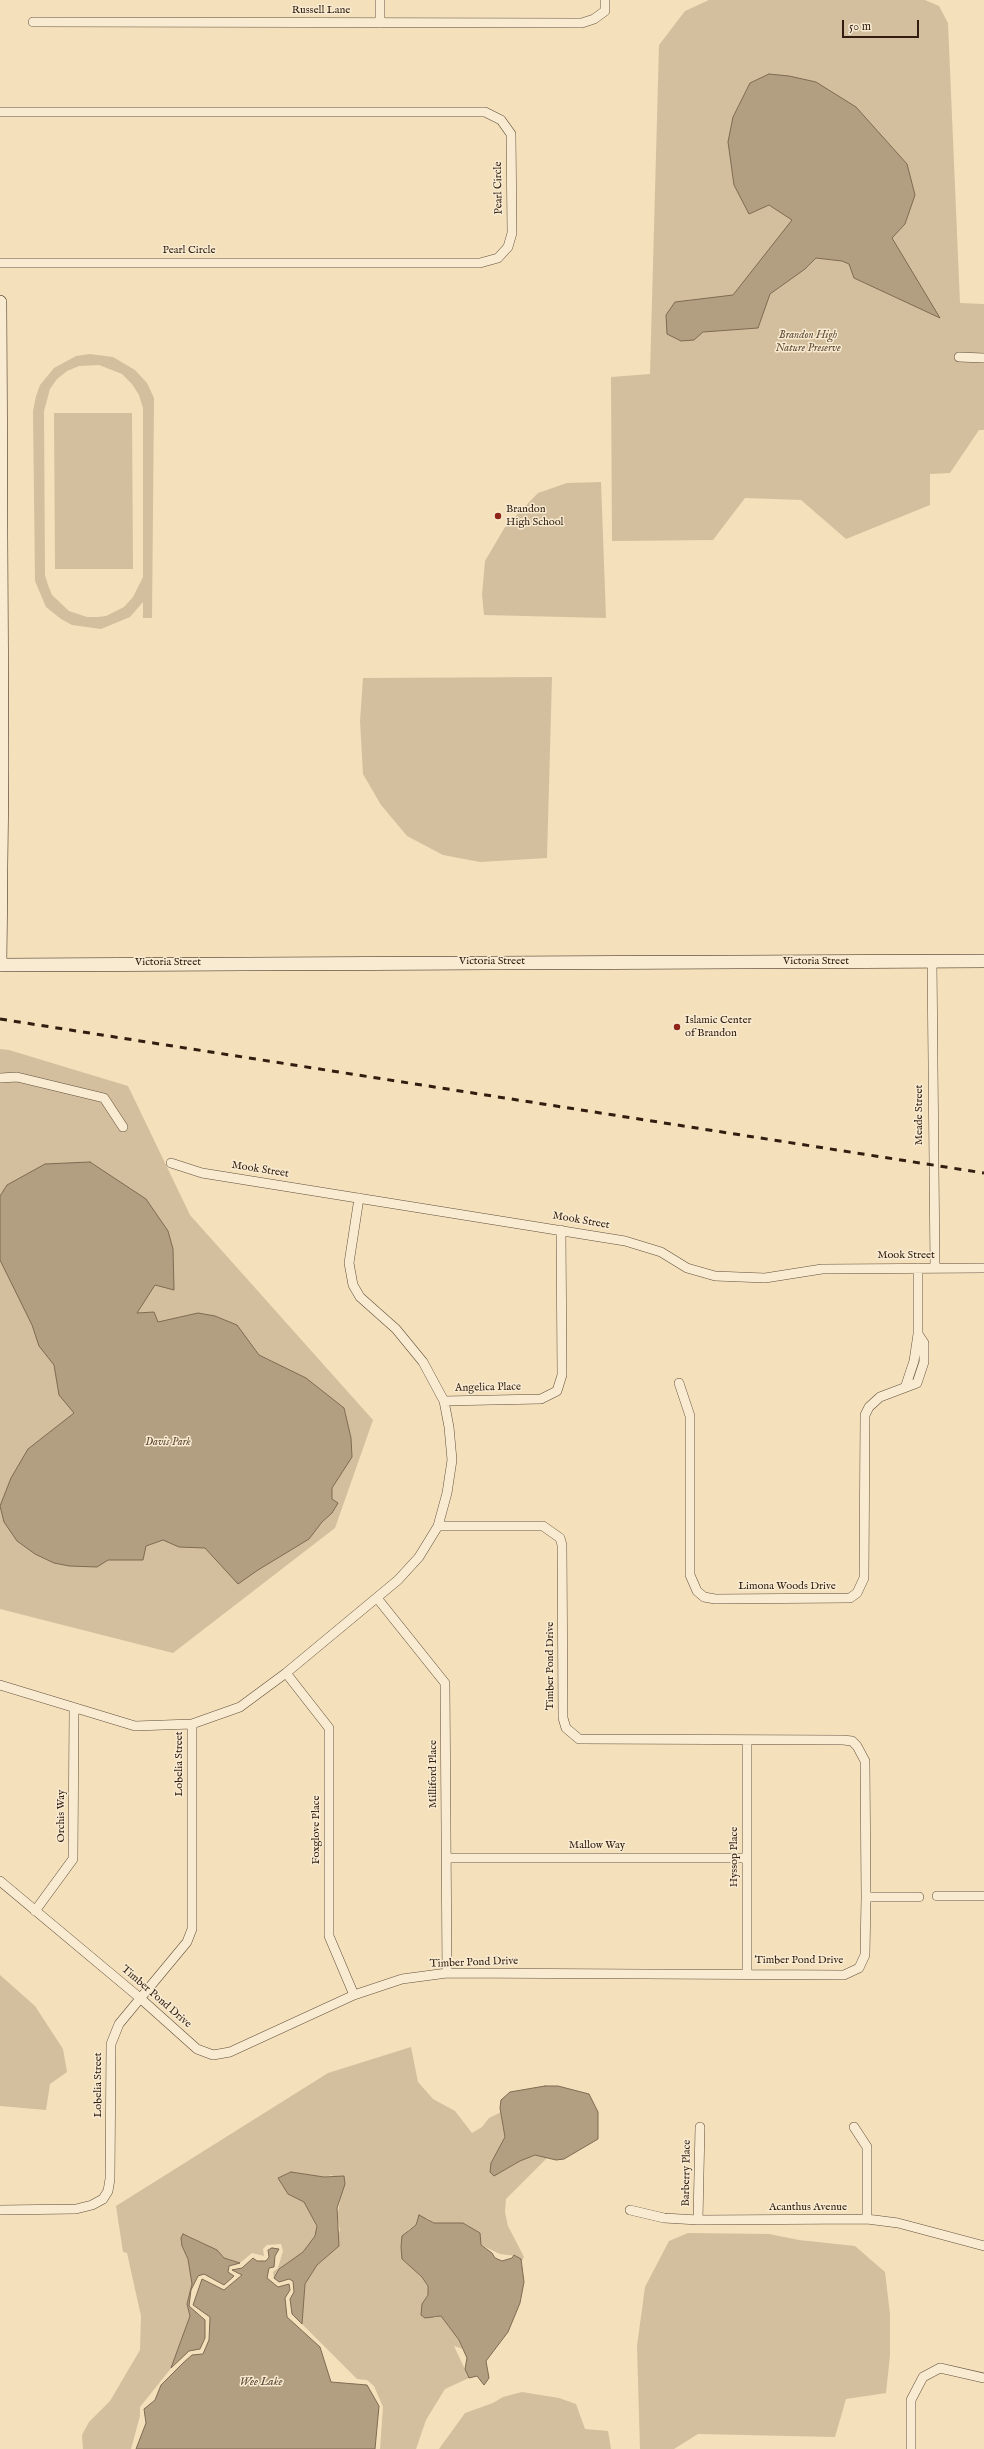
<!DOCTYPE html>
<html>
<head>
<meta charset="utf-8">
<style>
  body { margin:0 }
  #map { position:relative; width:984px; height:2449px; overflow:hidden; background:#f4e0ba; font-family:"IM FELL English",serif }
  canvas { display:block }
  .scale { position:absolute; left:842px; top:20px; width:77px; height:18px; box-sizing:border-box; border:2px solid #311e10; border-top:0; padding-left:5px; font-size:12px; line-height:14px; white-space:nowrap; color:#311e10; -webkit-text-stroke:3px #f8ebd2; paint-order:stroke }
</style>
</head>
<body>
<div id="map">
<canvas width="984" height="2449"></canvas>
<div class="scale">50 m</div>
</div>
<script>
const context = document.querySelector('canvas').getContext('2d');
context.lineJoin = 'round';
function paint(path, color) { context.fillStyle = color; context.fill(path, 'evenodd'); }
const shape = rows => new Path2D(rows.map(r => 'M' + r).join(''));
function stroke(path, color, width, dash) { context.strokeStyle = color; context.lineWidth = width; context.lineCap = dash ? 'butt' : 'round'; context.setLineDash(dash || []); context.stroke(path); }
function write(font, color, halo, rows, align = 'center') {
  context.font = font + ' "IM FELL English",serif'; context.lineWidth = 3; context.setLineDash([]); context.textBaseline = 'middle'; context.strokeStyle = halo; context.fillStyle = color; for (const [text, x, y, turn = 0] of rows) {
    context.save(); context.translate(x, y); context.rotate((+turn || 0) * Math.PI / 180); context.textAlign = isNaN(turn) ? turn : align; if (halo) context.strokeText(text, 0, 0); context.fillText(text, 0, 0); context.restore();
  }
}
const green = shape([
  [709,0,925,0,939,6,948,23,960,303,984,304,984,430,979,430,950,473,930,474,930,505,846,539,801,500,745,498,713,540,612,541,611,377,650,374,659,45,685,11],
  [90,354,113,357,135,370,147,383,154,398,152,618,143,618,143,602,130,617,101,629,72,625,61,619,46,607,35,581,33,411,36,396,40,385,54,368,76,356],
  [99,365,122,374,132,384,139,395,143,408,143,577,133,597,124,607,106,616,98,617,87,617,69,611,52,595,48,585,45,575,44,411,50,389,57,379,67,371,79,366],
  [54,413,132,413,133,569,55,569],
  [601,482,606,618,484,615,482,595,485,561,505,527,538,493,567,483],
  [552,677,547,858,480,862,443,855,407,836,381,805,363,774,360,721,363,678],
  [0,1049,9,1050,128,1086,190,1215,373,1420,335,1528,173,1653,0,1609],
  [0,1975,35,2006,63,2049,67,2072,50,2084,46,2110,0,2106],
  [411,2047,418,2082,433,2099,455,2111,472,2133,482,2127,489,2118,501,2112,505,2137,491,2163,503,2171,520,2161,535,2155,548,2157,506,2199,505,2212,508,2226,524,2257,521,2263,517,2256,500,2254,481,2245,480,2233,463,2223,434,2223,427,2218,417,2220,416,2225,408,2230,402,2259,422,2277,428,2286,428,2295,425,2299,435,2318,441,2316,459,2340,463,2349,454,2346,469,2378,445,2389,426,2420,416,2449,380,2449,383,2407,374,2386,367,2380,357,2379,302,2324,305,2284,317,2265,332,2252,340,2230,337,2217,341,2196,332,2175,324,2177,291,2172,278,2178,288,2194,304,2201,312,2216,317,2227,315,2236,310,2244,303,2252,279,2269,274,2278,273,2272,278,2268,283,2251,281,2244,267,2245,263,2249,264,2256,252,2253,240,2263,224,2258,216,2250,189,2236,182,2246,188,2259,192,2277,192,2284,187,2304,190,2316,172,2367,140,2407,140,2416,131,2449,83,2449,82,2435,89,2422,110,2401,140,2350,141,2316,127,2253,123,2252,116,2206,328,2073],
  [688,2233,769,2234,799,2240,855,2246,885,2272,890,2314,890,2355,886,2393,846,2399,835,2437,698,2434,674,2449,640,2449,637,2346,645,2287,669,2241],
  [522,2392,559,2398,576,2404,585,2429,608,2431,611,2449,439,2449,465,2413,493,2403,503,2397]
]);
const water = shape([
  [769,74,789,76,816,82,856,107,907,164,915,195,905,224,892,238,940,318,854,278,849,264,842,261,816,258,805,269,770,294,758,328,703,332,694,340,681,341,667,334,666,315,675,302,733,295,792,220,769,205,749,214,734,185,728,142,733,117,750,83,769,74],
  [90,1162,146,1199,168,1231,173,1249,174,1290,155,1285,137,1313,154,1312,158,1322,198,1313,215,1316,237,1325,259,1355,306,1378,344,1408,351,1438,352,1457,332,1488,332,1499,338,1503,332,1513,322,1522,309,1539,258,1570,238,1584,205,1548,179,1547,163,1540,146,1546,143,1560,108,1560,97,1567,69,1566,54,1563,35,1554,17,1541,4,1522,0,1506,11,1478,28,1449,74,1413,59,1395,54,1365,39,1346,32,1325,0,1260,0,1196,7,1185,45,1164,90,1162],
  [545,2086,558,2086,589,2094,598,2112,598,2139,564,2159,556,2160,535,2155,520,2161,494,2176,490,2172,491,2163,505,2137,500,2108,501,2100,510,2092,545,2086],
  [291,2172,324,2177,344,2176,345,2184,337,2208,339,2246,317,2265,305,2284,302,2324,292,2314,290,2299,294,2292,293,2281,289,2279,279,2282,274,2278,279,2269,303,2252,315,2236,317,2226,304,2202,288,2194,278,2178,291,2172],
  [419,2215,434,2223,463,2223,480,2233,481,2245,492,2253,495,2258,502,2261,512,2258,514,2255,521,2259,524,2282,520,2303,508,2332,486,2361,489,2378,484,2385,477,2376,469,2378,465,2369,467,2358,459,2340,441,2316,425,2318,421,2315,422,2304,428,2295,428,2286,422,2277,402,2259,401,2247,402,2236,416,2225,419,2215],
  [183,2234,217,2250,224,2258,240,2263,229,2266,228,2272,234,2276,224,2285,204,2274,198,2276,191,2290,189,2306,205,2320,205,2338,200,2349,189,2351,171,2368,190,2316,187,2304,192,2284,188,2259,182,2246,181,2238,183,2234],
  [272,2248,279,2249,275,2256,274,2267,269,2268,267,2278,278,2287,289,2284,290,2290,285,2298,287,2317,320,2347,331,2382,367,2385,379,2406,375,2449,136,2449,146,2423,144,2409,155,2400,161,2385,183,2363,192,2355,203,2354,209,2340,210,2317,193,2305,202,2279,224,2290,242,2275,232,2270,242,2268,253,2258,257,2261,266,2261,269,2257,268,2250,272,2248]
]);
const street = shape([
  [380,0,380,23],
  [33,22,582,23,594,19,605,11,605,0],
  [0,112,485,112,501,120,511,134,512,233,508,247,498,258,480,263,0,263],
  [959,357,984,358],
  [932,961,935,1268],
  [0,1078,17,1077,104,1098,123,1127],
  [171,1163,202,1173,625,1241,661,1252,687,1268,715,1276,765,1278,822,1269,984,1268],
  [679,1383,690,1416,690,1575,697,1591,704,1597,715,1599,850,1598,857,1593,864,1578,865,1415,869,1407,880,1397,917,1383,924,1362,924,1343,918,1334],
  [906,1385,914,1361,918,1334,918,1268],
  [444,1401,541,1399,557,1391,562,1375,561,1230],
  [377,1598,445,1683,447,1973],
  [286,1673,329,1728,329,1936,354,1995],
  [0,1685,135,1726,192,1724,240,1707,286,1673,398,1580,419,1557,438,1526,447,1493,452,1460,449,1427,444,1401,423,1362,396,1329,360,1297,353,1285,349,1263,359,1198],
  [747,1741,747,1973],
  [447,1858,747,1858],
  [0,1881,140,1998,197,2049,213,2055,230,2052,354,1995,402,1979,447,1973,844,1975,859,1968,865,1955,866,1897,865,1761,857,1746,852,1741,843,1740,579,1739,566,1728,563,1718,562,1545,560,1538,543,1526,438,1526],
  [937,1896,984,1896],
  [866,1897,919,1897],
  [35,1911,73,1859,74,1709],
  [854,2127,867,2147,867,2219],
  [0,2210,76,2209,92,2205,103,2199,108,2191,110,2179,111,2044,119,2024,187,1942,192,1929,192,1724],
  [630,2210,664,2218,698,2220,867,2219,898,2223,984,2246],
  [698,2220,700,2127],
  [911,2449,911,2400,923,2377,940,2368,984,2378]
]);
const secondary = shape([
  [0,302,2,768,0,965],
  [0,965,984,961]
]);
const rail = shape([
  [0,1019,984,1173]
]);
const markers = [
  [498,516,4,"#8f2418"],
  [677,1027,4,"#8f2418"]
];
const streetNames = [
  ["Russell Lane",321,11],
  ["Pearl Circle",499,188,-91],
  ["Pearl Circle",189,251],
  ["Victoria Street",492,962],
  ["Victoria Street",816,962],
  ["Victoria Street",168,963],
  ["Meade Street",920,1115,-90],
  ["Mook Street",260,1170,9],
  ["Mook Street",581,1221,10],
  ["Mook Street",906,1256],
  ["Angelica Place",488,1388,-1],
  ["Limona Woods Drive",787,1587],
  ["Timber Pond Drive",551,1666,-90],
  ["Lobelia Street",180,1764,-90],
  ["Milliford Place",434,1774,-90],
  ["Orchis Way",62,1816,-90],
  ["Foxglove Place",317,1830,-90],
  ["Mallow Way",597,1846],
  ["Hyssop Place",735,1857,-90],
  ["Timber Pond Drive",799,1961],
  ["Timber Pond Drive",474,1963,-2],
  ["Timber Pond Drive",156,1997,41],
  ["Lobelia Street",99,2085,-90],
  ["Barberry Place",687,2173,-89],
  ["Acanthus Avenue",808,2208]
];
const parkNames = [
  ["Brandon High",808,336],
  ["Nature Preserve",808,349],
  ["Davis Park",168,1443]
];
const poiNames = [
  ["Brandon",506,510],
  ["High School",506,523],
  ["Islamic Center",685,1021],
  ["of Brandon",685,1034]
];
const waterNames = [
  ["Wee Lake",261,2383]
];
paint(green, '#d3bf9d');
paint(water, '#b29e80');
stroke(water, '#7e6b53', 1);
stroke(street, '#624e3a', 10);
stroke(secondary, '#311e10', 14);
stroke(street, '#f8ebd2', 9);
stroke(secondary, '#f8ebd2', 13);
stroke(rail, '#311e10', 3, [7, 7]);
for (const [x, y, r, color] of markers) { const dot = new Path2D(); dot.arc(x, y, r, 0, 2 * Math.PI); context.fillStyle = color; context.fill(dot); stroke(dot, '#f8ebd2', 1.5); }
write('11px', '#311e10', '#f8ebd2', streetNames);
write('italic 11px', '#624e3a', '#f8ebd2', parkNames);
write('11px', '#311e10', '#f8ebd2', poiNames, 'left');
write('italic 12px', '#5e4b37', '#f8ebd2', waterNames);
</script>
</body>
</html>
